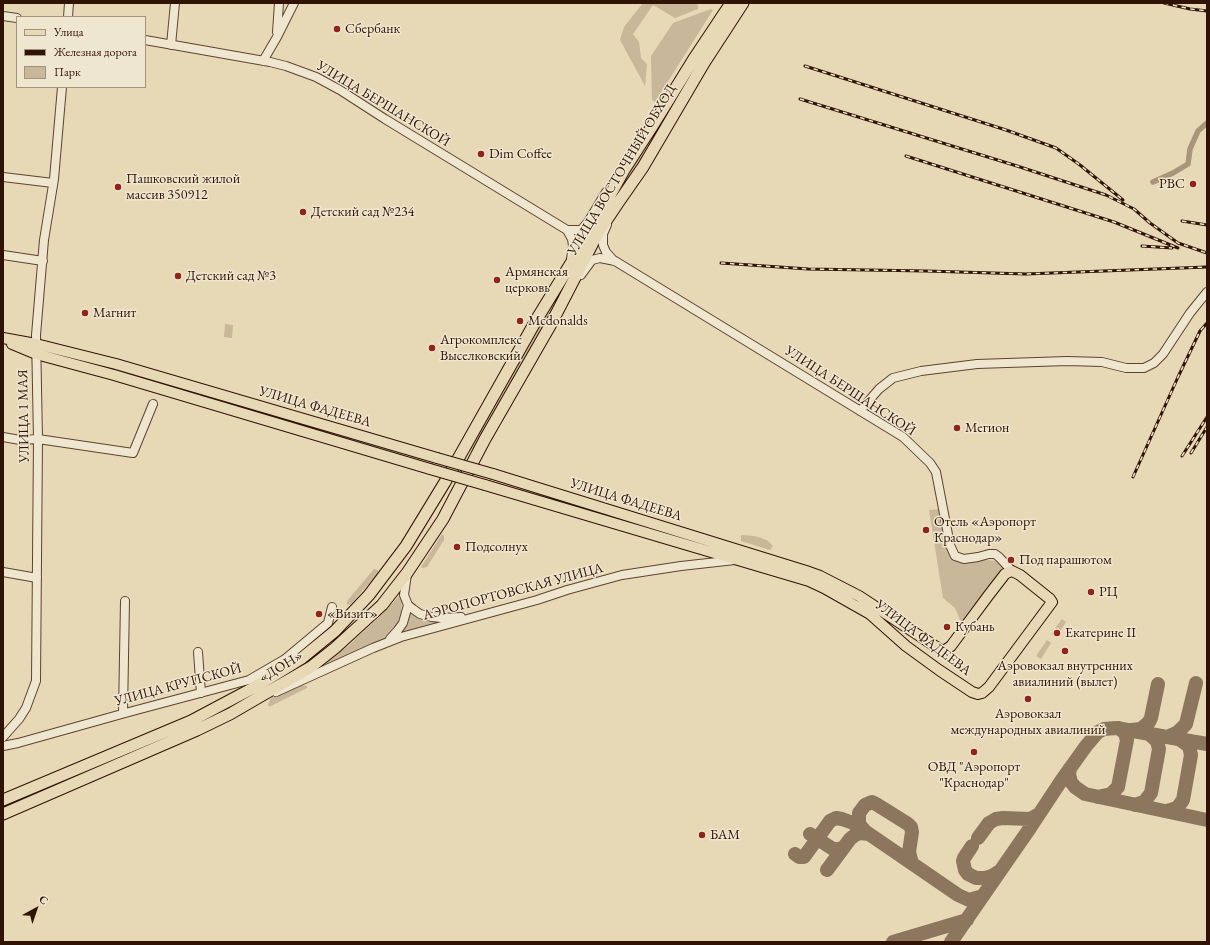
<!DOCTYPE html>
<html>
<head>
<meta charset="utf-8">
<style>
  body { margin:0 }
  #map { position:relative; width:1210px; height:945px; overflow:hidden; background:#e7d8b6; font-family:"EB Garamond",serif }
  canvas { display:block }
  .frame { position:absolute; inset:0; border:4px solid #301304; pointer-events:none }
  .legend { position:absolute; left:16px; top:16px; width:130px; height:72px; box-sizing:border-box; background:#efe6d0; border:1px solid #a3927e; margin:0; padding:5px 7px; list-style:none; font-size:12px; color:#301304 }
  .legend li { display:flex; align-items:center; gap:8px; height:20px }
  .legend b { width:20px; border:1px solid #a3927e }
  .north { position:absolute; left:16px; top:889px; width:40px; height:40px; -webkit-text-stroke:3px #efe6d0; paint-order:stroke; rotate:40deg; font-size:11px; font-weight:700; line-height:16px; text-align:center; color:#301304 }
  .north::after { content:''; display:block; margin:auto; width:14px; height:18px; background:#301304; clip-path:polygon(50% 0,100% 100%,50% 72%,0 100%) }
</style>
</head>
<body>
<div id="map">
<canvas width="1210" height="945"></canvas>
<div class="frame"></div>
<ul class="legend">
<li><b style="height:5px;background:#e7d8b6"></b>Улица</li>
<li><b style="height:5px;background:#301304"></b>Железная дорога</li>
<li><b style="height:11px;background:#c8b798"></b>Парк</li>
</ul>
<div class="north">С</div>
</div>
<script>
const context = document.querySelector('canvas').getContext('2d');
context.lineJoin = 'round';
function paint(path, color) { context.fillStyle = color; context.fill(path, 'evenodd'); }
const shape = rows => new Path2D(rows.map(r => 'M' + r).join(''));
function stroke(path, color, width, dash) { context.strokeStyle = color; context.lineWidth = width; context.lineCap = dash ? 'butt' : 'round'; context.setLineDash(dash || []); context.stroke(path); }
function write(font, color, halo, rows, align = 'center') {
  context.font = font + ' "EB Garamond",serif'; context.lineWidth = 3; context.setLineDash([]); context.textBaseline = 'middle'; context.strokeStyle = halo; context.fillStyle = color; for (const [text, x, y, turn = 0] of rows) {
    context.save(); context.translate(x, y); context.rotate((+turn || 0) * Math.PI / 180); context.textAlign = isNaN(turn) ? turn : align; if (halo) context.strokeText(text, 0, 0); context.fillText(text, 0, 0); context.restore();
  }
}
const green = shape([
  [643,3,695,3,698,5,698,9,675,18,653,5,633,34,639,42,641,58,647,64,645,86,620,40,624,27],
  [711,9,713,10,655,102,652,100,651,56,673,23],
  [673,100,676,101,474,452,471,451,470,449,596,228],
  [225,324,233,325,232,338,224,337],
  [941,509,951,553,974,559,998,561,1005,567,962,625,955,608,943,598,929,510],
  [442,534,444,536,444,540,427,567,423,568,421,567],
  [741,535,755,536,767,540,773,546,770,550,741,541],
  [374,569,378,570,378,573,351,604,347,605,347,601],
  [399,596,402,600,401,615,392,634,371,646,299,679,318,668,348,646,377,619],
  [410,611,422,618,439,624,403,634],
  [1062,619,1066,622,1056,638,1051,634],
  [1047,640,1051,643,1041,659,1036,656],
  [300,685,307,686,307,688,269,707,268,704,271,698]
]);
const canal = shape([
  [1153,182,1173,173,1188,164,1190,149,1198,131,1207,123]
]);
const taxiway = shape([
  [1132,730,1141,729,1149,722,1151,718,1158,684],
  [1167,737,1178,732,1186,724,1196,683],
  [1070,768,1069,775,1071,782,1075,787,1085,794,1207,820],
  [1098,797,1111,794,1118,787,1127,740,1125,733,1119,728],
  [1135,805,1144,802,1151,793,1159,749,1157,741,1148,733],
  [1167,811,1177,808,1183,800,1191,755,1189,746,1179,739],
  [864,830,859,824,859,813,865,805,872,802,876,804,908,824,911,827,912,832,909,852,912,863],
  [810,834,833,849,839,849,844,847],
  [978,838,989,823,996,819,1003,818,1030,819,1039,814],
  [972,846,964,858,963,861,965,870,968,874,976,878,985,878,992,876,1000,871],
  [795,854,799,857,804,857,830,821,836,818,842,819,853,823,958,895,969,900,983,896],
  [827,870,850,839,855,835,860,833,869,834],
  [893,942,967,920],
  [951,942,1030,828,1061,781,1086,746,1098,732,1104,729,1116,728,1207,744]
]);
const minor = shape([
  [3,16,17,18],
  [68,17,69,3],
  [277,32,279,3],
  [145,40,270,62,286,66,316,77,340,90,385,119,567,230,581,230,588,222,606,192],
  [171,45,175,3],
  [263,61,277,37,294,3],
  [3,177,53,183],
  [607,225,603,234,603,245,606,252,614,261],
  [567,230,572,239,573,246,571,259],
  [3,255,43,261],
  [581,275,592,260,600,258,615,261,903,437,930,463,936,472,950,545,955,556,964,559,978,557,989,554,995,554,999,557,1012,571],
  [860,411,879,389,893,378,921,371,977,364,1067,361,1102,362,1126,368,1144,368,1154,363,1163,354,1190,313,1207,292],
  [3,437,20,440,38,439,133,453,153,404],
  [3,572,37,578],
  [407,574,404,595,408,605,413,609,420,614,432,617,441,618,461,617],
  [390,639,398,630,403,623,408,605],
  [198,652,201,693],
  [276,692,373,648,401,637,537,600,567,590,622,575,681,566,735,560],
  [123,713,125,601],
  [3,737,19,719,26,708,36,681,38,439,36,335,44,240,54,179,62,87],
  [3,746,18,743,129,712,249,680,285,659,328,623,332,607]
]);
const major = shape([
  [3,338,36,344,116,364,437,458],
  [12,344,36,354,114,375,430,469],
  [485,485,809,581,824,588,870,614,906,646,939,670,972,692,978,694,982,693,989,687,1052,602,1050,599,1020,575,1012,571,1009,572,1005,574,988,596,951,646,944,651,941,650,859,596,820,576,806,571,493,474]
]);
const highway = shape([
  [3,800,191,721,255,687,302,658,335,631,369,595,406,546,445,482,538,317,584,242,624,170,653,125,695,57,731,3],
  [3,814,197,730,230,714,311,667,335,648,382,605,407,573,443,519,485,439,551,324,598,233,618,203,643,167,704,63,743,3]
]);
const rail = shape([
  [1164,3,1190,9,1207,11],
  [805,66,1006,130,1056,148,1080,165,1123,200],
  [800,99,1017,166,1106,195,1134,209,1150,223,1178,243,1207,253],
  [906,156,1114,222,1178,248],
  [1182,221,1207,225],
  [1142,246,1172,248],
  [721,263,808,269,926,271,1026,274,1207,267],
  [1191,453,1207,427],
  [1182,456,1207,417],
  [1133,477,1178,377,1200,331,1207,323]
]);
const majorBridge = shape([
  [437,458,493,474],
  [430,469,485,485]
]);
const markers = [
  [337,29,4,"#8f2418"],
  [481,154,4,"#8f2418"],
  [1193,184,4,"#8f2418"],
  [118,187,4,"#8f2418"],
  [303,212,4,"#8f2418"],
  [178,276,4,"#8f2418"],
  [497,280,4,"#8f2418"],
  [85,313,4,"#8f2418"],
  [520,321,4,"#8f2418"],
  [432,348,4,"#8f2418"],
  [957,428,4,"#8f2418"],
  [926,530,4,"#8f2418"],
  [457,547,4,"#8f2418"],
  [1011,560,4,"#8f2418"],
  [1091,592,4,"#8f2418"],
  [319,614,4,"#8f2418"],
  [947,627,4,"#8f2418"],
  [1057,633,4,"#8f2418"],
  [1065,651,4,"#8f2418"],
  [1028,699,4,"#8f2418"],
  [974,752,4,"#8f2418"],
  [702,835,4,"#8f2418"]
];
const poiNames = [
  ["Сбербанк",345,29],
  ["Dim Coffee",489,154],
  ["Пашковский жилой",126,179],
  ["массив 350912",126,195],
  ["РВС",1185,184,"right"],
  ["Детский сад №234",311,212],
  ["Армянская",505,272],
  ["церковь",505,288],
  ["Детский сад №3",186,276],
  ["Магнит",93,313],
  ["Mcdonalds",528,321],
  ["Агрокомплекс",440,340],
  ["Выселковский",440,356],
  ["Мегион",965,428],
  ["Отель «Аэропорт",934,522],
  ["Краснодар»",934,538],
  ["Подсолнух",465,547],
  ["Под парашютом",1019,560],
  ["РЦ",1099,592],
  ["«Визит»",327,614],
  ["Кубань",955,627],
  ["Екатерине II",1065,633],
  ["Аэровокзал внутренних",1065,666,"center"],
  ["авиалиний (вылет)",1065,682,"center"],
  ["Аэровокзал",1028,714,"center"],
  ["международных авиалиний",1028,730,"center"],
  ["ОВД \"Аэропорт",974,767,"center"],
  ["\"Краснодар\"",974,783,"center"],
  ["БАМ",710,835]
];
const streetNames = [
  ["УЛИЦА БЕРШАНСКОЙ",383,104,31],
  ["УЛИЦА ВОСТОЧНЫЙ ОБХОД",622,170,-59],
  ["УЛИЦА БЕРШАНСКОЙ",850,391,33],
  ["УЛИЦА ФАДЕЕВА",315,407,16],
  ["УЛИЦА 1 МАЯ",24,416,-91],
  ["УЛИЦА ФАДЕЕВА",626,500,17],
  ["АЭРОПОРТОВСКАЯ УЛИЦА",513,592,-15],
  ["УЛИЦА ФАДЕЕВА",923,638,37],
  ["«ДОН»",281,667,-31],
  ["УЛИЦА КРУПСКОЙ",178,685,-15]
];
paint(green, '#c8b798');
stroke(canal, '#a99579', 5.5);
stroke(taxiway, '#8c765d', 14);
stroke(minor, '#5e4430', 10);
stroke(major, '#301304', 12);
stroke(highway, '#301304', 13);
stroke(minor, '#efe6d0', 8);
stroke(major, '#e7d8b6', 10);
stroke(highway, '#e7d8b6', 11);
stroke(rail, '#301304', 3);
stroke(rail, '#efe6d0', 1.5, [4.5]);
stroke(majorBridge, '#301304', 12, []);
stroke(majorBridge, '#e7d8b6', 10);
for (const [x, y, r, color] of markers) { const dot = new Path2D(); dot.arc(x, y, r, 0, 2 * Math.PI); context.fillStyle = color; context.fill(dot); stroke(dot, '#efe6d0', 1.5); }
write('14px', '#301304', '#efe6d0', poiNames, 'left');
write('14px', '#301304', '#efe6d0', streetNames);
</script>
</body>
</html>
